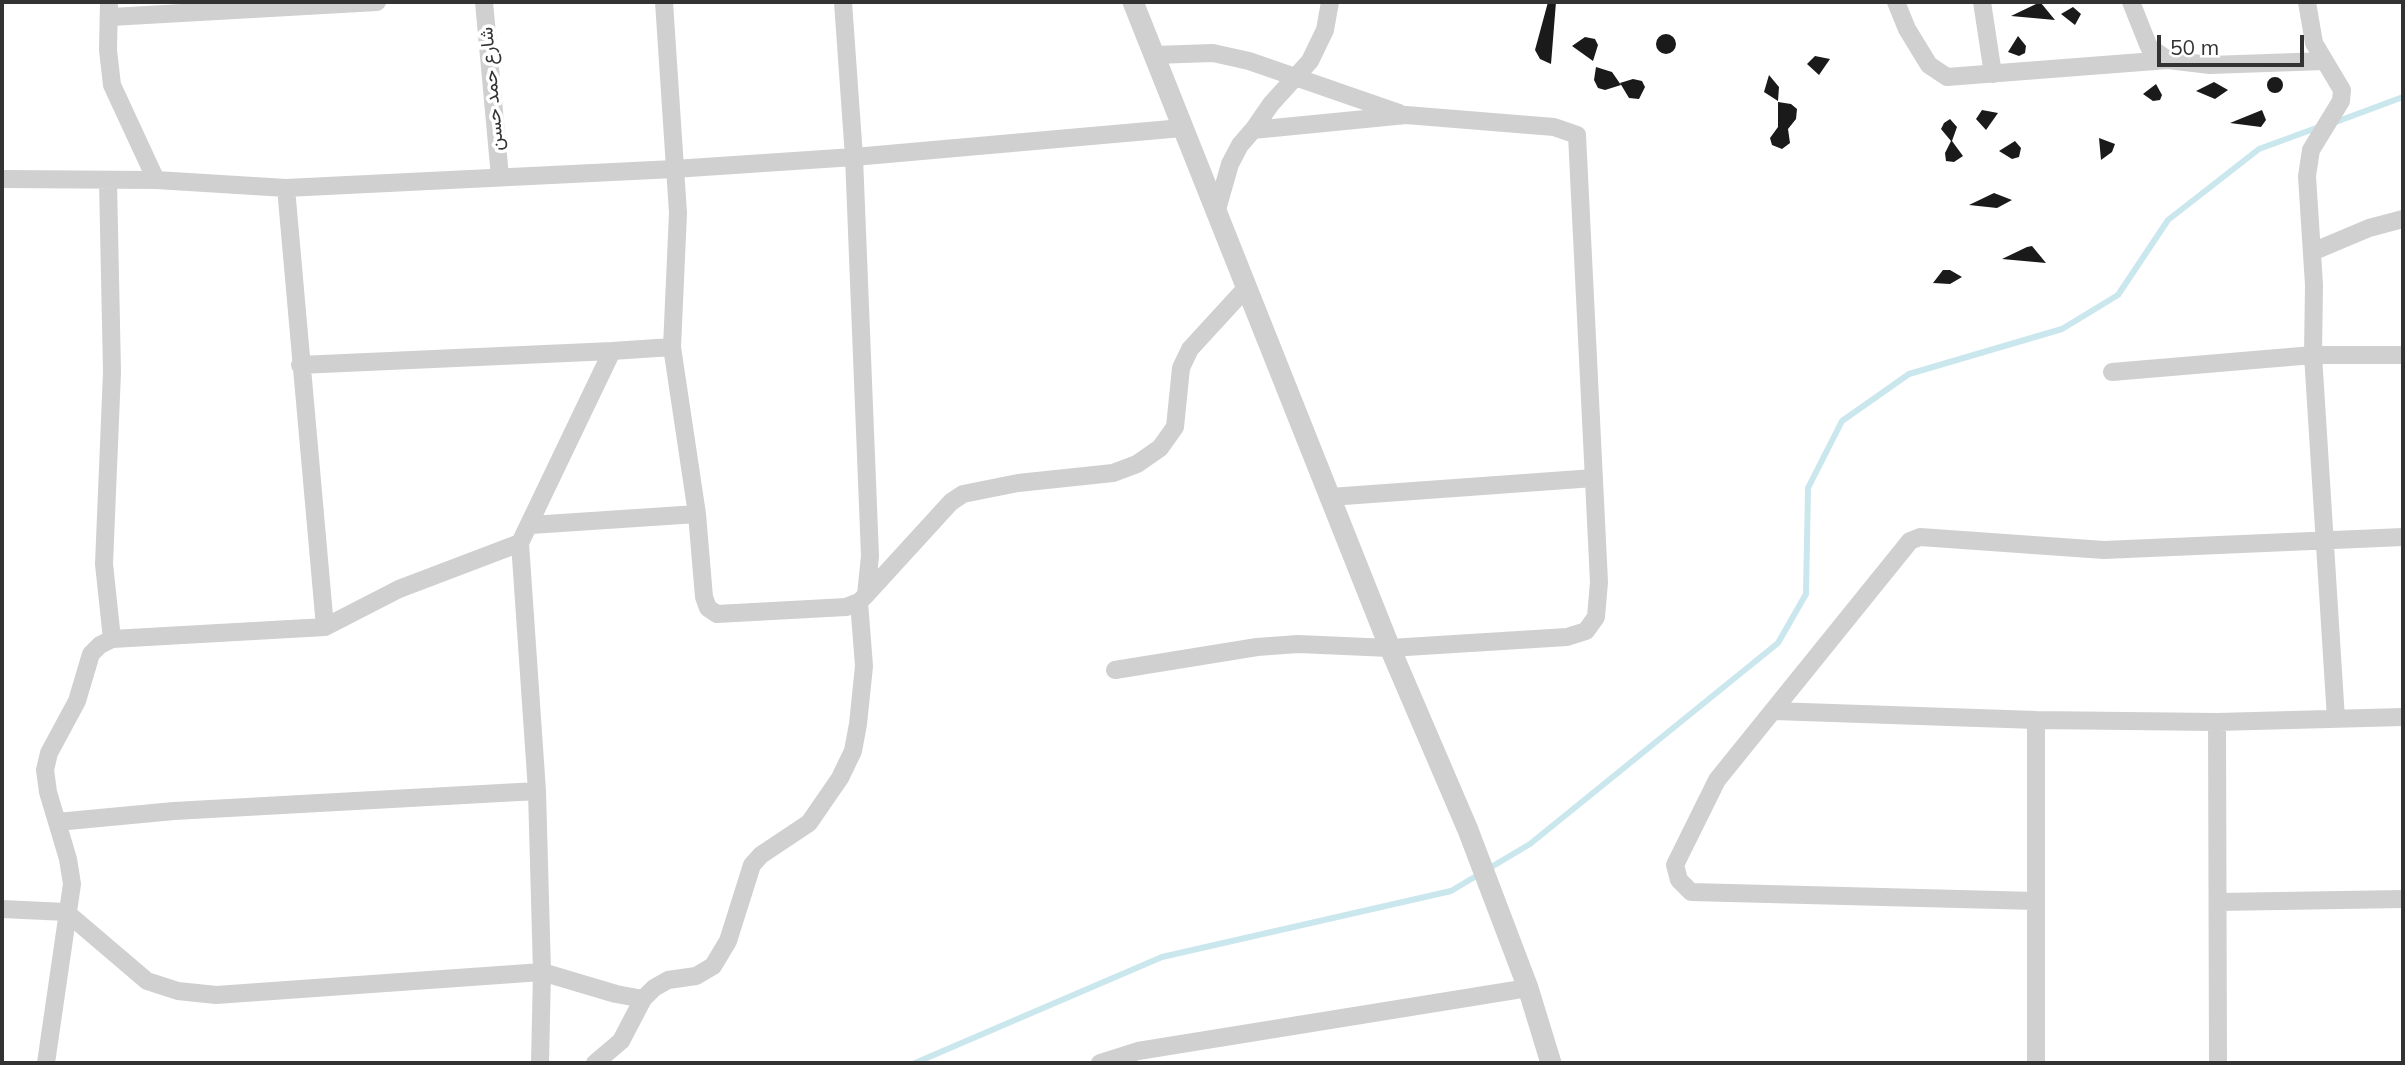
<!DOCTYPE html>
<html>
<head>
<meta charset="utf-8">
<style>
  body { margin:0 }
  #map { position:relative; width:2405px; height:1065px; overflow:hidden; background:#fff; font-family:Mulish,sans-serif }
  canvas { display:block }
  .frame { position:absolute; inset:0; border:4px solid #333; pointer-events:none }
  .scale { position:absolute; left:2157px; top:35px; width:147px; height:32px; box-sizing:border-box; border:4px solid #333; border-top:0; padding-left:9px; font-size:21px; line-height:24px; white-space:nowrap; color:#333; -webkit-text-stroke:5px #fff; paint-order:stroke }
</style>
</head>
<body>
<div id="map">
<canvas width="2405" height="1065"></canvas>
<div class="frame"></div>
<div class="scale">50 m</div>
</div>
<script>
const context = document.querySelector('canvas').getContext('2d');
context.lineJoin = 'round';
const shape = rows => new Path2D(rows.map(r => 'M' + r).join(''));
function stroke(path, color, width, dash) { context.strokeStyle = color; context.lineWidth = width; context.lineCap = dash ? 'butt' : 'round'; context.setLineDash(dash || []); context.stroke(path); }
function paint(path, color) { context.fillStyle = color; context.fill(path, 'evenodd'); }
function write(font, color, halo, rows, align = 'center') {
  context.font = font + ' Mulish,Vazirmatn,sans-serif'; context.lineWidth = 7; context.setLineDash([]); context.textBaseline = 'middle'; context.strokeStyle = halo; context.fillStyle = color; for (const [text, x, y, turn = 0] of rows) {
    context.save(); context.translate(x, y); context.rotate((+turn || 0) * Math.PI / 180); context.textAlign = isNaN(turn) ? turn : align; if (halo) context.strokeText(text, 0, 0); context.fillText(text, 0, 0); context.restore();
  }
}
const stream = shape([
  [2333,123,2403,97],
  [915,1063,1162,957,1451,891,1530,844,1778,643,1806,594,1808,488,1842,421,1909,374,2062,329,2118,295,2168,220,2259,149,2319,127]
]);
const building = shape([
  [1548,2,1556,2,1551,64,1540,59,1535,50],
  [2041,3,2055,20,2011,16,2036,4],
  [2073,7,2081,14,2075,25,2061,14],
  '1656 44a10 10 0 1 1 20 0a10 10 0 1 1-20 0Z',
  [2018,36,2026,46,2025,53,2019,56,2008,52],
  [1585,37,1595,39,1598,45,1593,61,1572,46],
  [1815,56,1830,59,1819,75,1807,64],
  [1596,67,1612,72,1621,85,1605,90,1598,88,1594,80],
  [1769,75,1779,87,1778,101,1764,92],
  '2267 85a8 8 0 1 1 16 0a8 8 0 1 1-16 0Z',
  [1633,79,1642,81,1645,87,1639,99,1629,98,1620,83],
  [2214,82,2228,90,2215,99,2196,91],
  [2156,84,2162,95,2160,100,2153,101,2143,94],
  [1778,102,1791,104,1797,109,1796,119,1788,129,1790,143,1782,149,1772,145,1770,138,1778,127],
  [1982,110,1998,113,1986,130,1976,119],
  [2262,110,2266,120,2261,127,2230,123],
  [1950,119,1957,127,1952,141,1963,156,1954,162,1946,161,1945,153,1951,141,1941,129,1944,123],
  [2099,138,2115,144,2112,152,2101,160],
  [2015,141,2021,148,2019,157,2012,159,1999,151],
  [1994,193,2012,200,1997,208,1969,205],
  [2032,246,2046,263,2002,259,2027,247],
  [1943,270,1950,270,1962,277,1950,284,1933,283]
]);
const minor = shape([
  [109,2,108,50,112,85,156,180],
  [484,2,500,177],
  [664,2,678,213,672,347,697,514,704,597,708,608,717,614,846,607,859,602,866,595,870,556,854,157,843,2],
  [1896,2,1907,29,1929,65,1947,77,2168,60],
  [1982,2,1993,74],
  [2131,2,2149,47,2168,60,2210,65,2325,61],
  [2307,2,2314,43,2342,90,2341,101,2311,150,2307,176,2314,285,2313,355,2336,719],
  [111,17,377,2],
  [1154,55,1213,53,1249,61,1399,113],
  [1253,130,1271,104,1310,61,1325,30,1330,2],
  [2,179,156,180,286,188,674,169,854,157,1182,128],
  [108,181,112,372,104,564,112,639],
  [286,188,325,627],
  [2312,252,2369,228,2403,219],
  [300,365,612,351],
  [2112,372,2313,355,2403,355],
  [1330,497,1594,478],
  [531,525,697,514],
  [866,595,951,502,963,494,1018,483,1113,473,1137,464,1160,448,1175,427,1181,368,1190,349,1246,288],
  [1115,670,1257,647,1298,644,1390,648,1567,637,1586,631,1596,617,1599,582,1577,135,1554,127,1406,115,1253,130,1240,145,1230,164,1216,213],
  [1774,711,2036,720,2217,722,2403,717],
  [2217,722,2218,1063],
  [57,822,174,811,537,791],
  [2036,901,1691,892,1679,880,1675,865,1717,780,1910,541,1920,537,2104,550,2403,537],
  [2218,902,2403,899],
  [2,909,66,912,147,981,178,991,216,995,542,972,616,994,643,999],
  [46,1063,72,884,68,859,48,792,45,770,49,753,77,701,91,654,100,645,112,639,325,627,399,589,520,543],
  [540,1063,542,972,537,791,520,543,612,351,672,347],
  [595,1063,621,1041,643,999,654,988,668,980,696,976,713,966,728,941,752,865,761,855,809,823,840,778,853,751,858,724,864,666,859,602],
  [1100,1063,1138,1051,1528,988],
  [2036,1063,2036,720]
]);
const tertiary = shape([
  [1133,2,1390,648,1468,830,1528,988,1551,1063]
]);
const streetNames = [
  ["شارع حمد حسن",492,89,-95]
];
stroke(stream, '#cae7ee', 6);
paint(building, '#1a1a1a');
stroke(minor, '#d0d0d0', 18);
stroke(tertiary, '#d0d0d0', 21);
write('19px', '#333', '#fff', streetNames);
</script>
</body>
</html>
